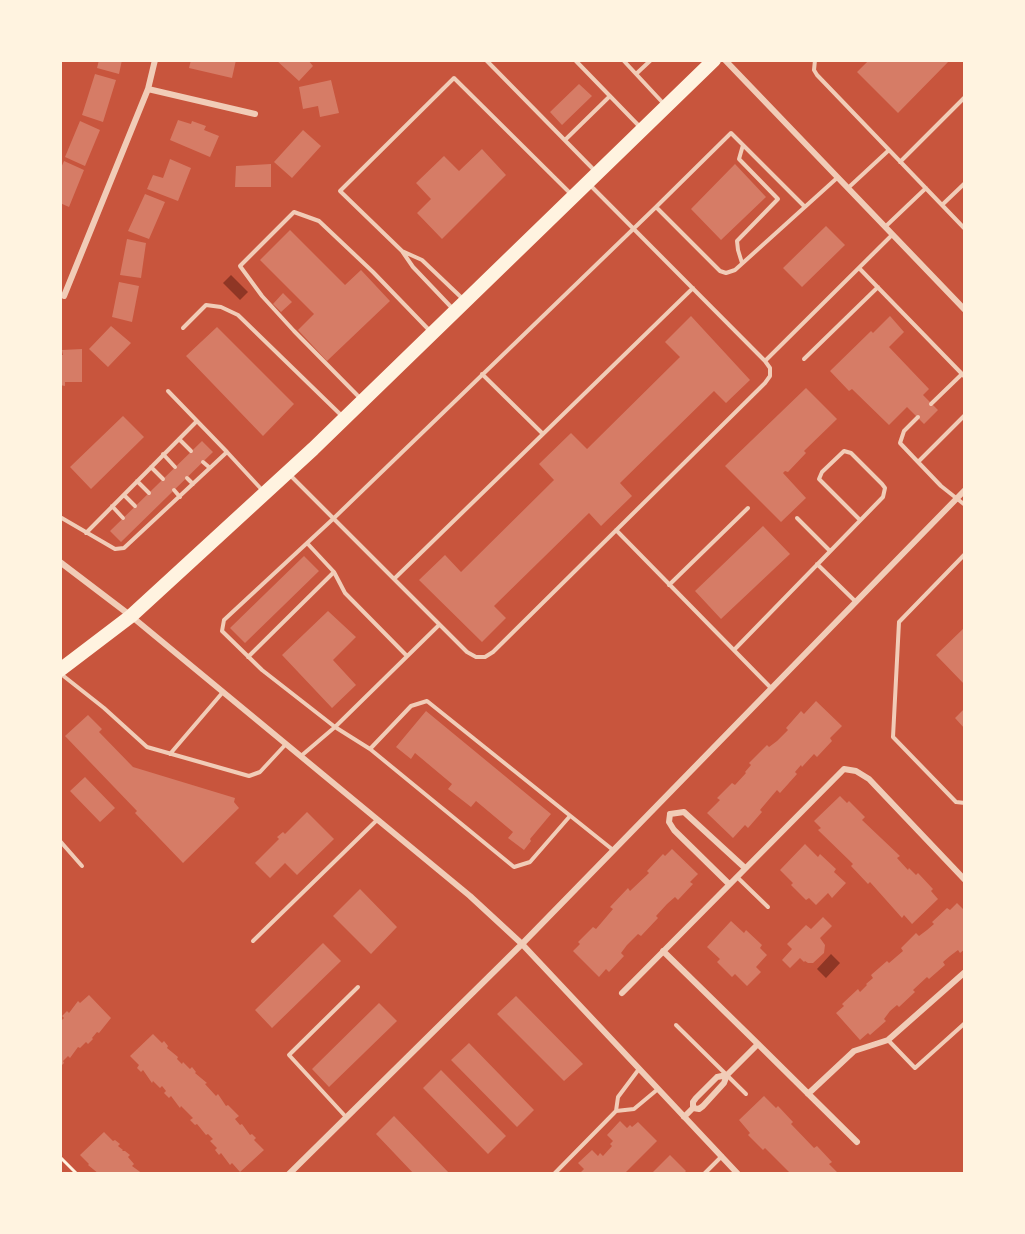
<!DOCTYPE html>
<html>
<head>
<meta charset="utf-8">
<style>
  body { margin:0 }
  #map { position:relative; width:1025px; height:1234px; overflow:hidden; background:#c8553d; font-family:"Noto Sans",sans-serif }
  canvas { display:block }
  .frame { position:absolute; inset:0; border:62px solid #fff3e0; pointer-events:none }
</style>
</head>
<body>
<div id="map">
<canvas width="1025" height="1234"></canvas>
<div class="frame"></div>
</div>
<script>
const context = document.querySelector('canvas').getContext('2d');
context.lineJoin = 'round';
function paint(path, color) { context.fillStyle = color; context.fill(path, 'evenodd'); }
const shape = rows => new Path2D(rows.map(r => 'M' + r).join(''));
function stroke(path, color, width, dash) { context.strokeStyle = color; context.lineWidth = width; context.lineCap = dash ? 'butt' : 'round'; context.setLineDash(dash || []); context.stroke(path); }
const water = shape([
  [231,275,248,292,240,300,223,283],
  [831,954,840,963,826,978,817,969]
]);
const building = shape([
  [99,60,122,60,119,74,97,68],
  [191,60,236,60,232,78,189,68],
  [276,60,308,60,313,66,299,81],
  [869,60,950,60,898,113,857,72],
  [95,74,116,80,103,122,82,115],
  [331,80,339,113,320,117,318,106,303,109,299,87],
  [579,84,592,96,562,125,550,112],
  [178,120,191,124,192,121,206,126,204,130,219,136,210,157,170,140],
  [80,121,100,130,85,166,65,157],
  [303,130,321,146,292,178,274,162],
  [482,149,506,175,442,239,417,213,431,199,416,183,444,156,459,171],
  [170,159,191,168,178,201,147,189,153,175,163,178],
  [64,161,84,170,69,207,60,203,60,170],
  [271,164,271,187,235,187,236,166],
  [735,164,766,197,721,240,691,209],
  [145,194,165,202,149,239,128,231],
  [826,226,845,245,802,287,783,268],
  [290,230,345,285,361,270,390,301,327,361,298,330,314,314,260,260],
  [127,239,146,243,141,278,120,275],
  [119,282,139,286,132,322,112,317],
  [283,293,292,302,281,312,273,304],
  [691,316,750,380,726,403,714,391,620,483,632,496,601,526,589,513,494,606,506,618,482,642,419,580,445,555,461,572,554,480,539,464,571,433,587,449,680,357,665,342],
  [890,316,904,332,889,347,929,389,923,395,938,410,924,424,907,407,889,425,852,389,849,391,830,371,871,331,873,333],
  [111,326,131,343,108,367,89,349],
  [217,327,294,404,263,436,186,356],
  [82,349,82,382,65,382,65,386,60,385,60,355,63,355,62,350],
  [806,388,837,419,804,451,806,453,788,472,785,471,783,473,806,498,781,522,725,466],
  [123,416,144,437,91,489,70,467],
  [202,441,213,452,121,542,110,531],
  [763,526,790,554,721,619,695,591],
  [304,556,319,571,245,643,230,628],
  [328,611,356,637,333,660,356,685,332,708,282,655],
  [965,627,965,685,936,655],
  [816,701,842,726,830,738,832,741,817,757,814,754,802,767,801,765,795,772,797,774,780,793,777,790,771,797,760,810,762,812,748,828,745,825,733,838,707,813,720,800,717,798,732,783,735,785,746,773,745,772,751,765,749,763,767,745,769,747,777,741,788,730,786,728,801,711,804,714],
  [965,708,965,729,955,718],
  [426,711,551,814,530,839,531,841,524,850,508,838,513,832,476,801,471,807,448,789,452,784,415,753,411,759,396,747],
  [88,715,102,729,99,732,133,767,235,798,234,802,239,808,183,863,135,813,137,811,65,736],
  [85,777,115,808,100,822,70,791],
  [840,796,847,803,849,801,865,817,862,820,900,856,897,858,908,870,909,868,916,875,918,873,933,889,931,891,938,899,912,924,904,915,902,918,870,882,868,884,851,866,853,864,818,830,821,828,814,821],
  [307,812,334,839,297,875,285,863,270,878,255,863,279,839,277,837,283,832,285,834],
  [805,844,818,857,820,854,836,869,834,872,846,883,832,898,828,893,816,905,809,898,806,900,791,885,793,883,780,870],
  [672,849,698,874,690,882,693,884,678,900,675,897,667,904,656,916,658,918,641,936,638,934,627,945,621,953,624,956,609,972,606,969,599,977,573,951,580,944,578,942,593,927,596,929,602,922,613,909,610,907,628,888,630,891,649,873,647,871,663,854,665,856],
  [360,889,397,927,371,954,333,916],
  [957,903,965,911,965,949,960,953,958,950,950,956,943,962,945,965,929,979,927,977,913,990,915,992,899,1007,897,1005,890,1011,884,1019,886,1021,870,1035,868,1033,860,1040,836,1013,844,1006,842,1004,858,989,860,992,867,985,866,984,873,978,871,975,887,961,889,963,903,951,901,948,916,933,919,936,927,930,934,924,932,922,947,908,950,910],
  [823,917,832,926,820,938,825,945,824,953,813,963,808,963,805,961,804,962,800,958,790,968,782,960,792,949,787,944,806,925,811,929],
  [731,921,744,933,746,930,762,945,760,948,767,955,756,967,761,972,747,986,735,974,732,977,717,962,720,959,707,947],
  [323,943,341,961,272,1028,255,1010],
  [89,995,111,1018,99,1033,97,1032,92,1038,93,1039,88,1044,86,1042,80,1048,78,1047,70,1058,68,1056,63,1061,64,1063,60,1067,60,1022,64,1018,62,1016,67,1011,69,1013,78,1001,80,1003],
  [516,996,583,1064,564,1081,497,1014],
  [379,1003,397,1021,329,1087,312,1069],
  [153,1034,162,1043,164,1041,168,1046,167,1048,178,1057,177,1059,182,1064,183,1062,190,1069,192,1067,196,1072,195,1073,207,1083,205,1084,216,1096,218,1094,226,1106,228,1105,239,1116,235,1119,240,1125,242,1124,250,1135,252,1134,256,1138,254,1140,264,1150,240,1172,232,1163,230,1165,221,1153,219,1155,215,1150,217,1148,210,1141,213,1139,208,1134,206,1135,197,1124,195,1125,190,1120,193,1118,181,1106,180,1108,171,1096,169,1098,164,1093,166,1091,162,1086,160,1088,153,1081,152,1083,143,1070,141,1072,137,1068,139,1065,130,1056],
  [469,1043,534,1110,517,1127,451,1060],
  [441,1070,506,1136,488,1154,423,1088],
  [764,1096,776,1108,778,1106,793,1122,791,1124,814,1148,817,1146,832,1162,829,1164,839,1174,787,1174,789,1172,765,1148,763,1150,748,1135,750,1133,739,1120],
  [394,1116,450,1174,414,1174,376,1134],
  [620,1121,627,1128,630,1125,632,1127,638,1122,657,1141,624,1174,583,1174,581,1172,584,1169,578,1163,592,1150,598,1156,600,1153,603,1156,612,1146,610,1144,613,1141,607,1135],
  [104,1132,113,1141,115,1140,120,1144,118,1146,123,1150,122,1151,125,1151,130,1155,128,1157,134,1164,132,1166,143,1174,99,1174,88,1165,89,1164,80,1155],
  [670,1155,686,1171,683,1174,651,1174]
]);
const path = shape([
  [60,1157,77,1174]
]);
const service = shape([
  [486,60,595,171],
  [575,60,640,127],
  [623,60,663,103],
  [815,60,814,70,817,75,965,229],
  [636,74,651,60],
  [565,140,610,96],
  [900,162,965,97],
  [848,188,889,150],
  [942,205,965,183],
  [656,207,731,133,804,206],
  [885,227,926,188],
  [402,251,422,260,464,300],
  [742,263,738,250,737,241,778,199,739,159,743,145],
  [859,268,965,377],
  [452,308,413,267,402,251,340,191,454,78,571,194],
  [183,328,206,305,221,307,238,315,342,416],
  [804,359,878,287],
  [765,361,892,235],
  [482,374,543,434],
  [168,391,227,452],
  [361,399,294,331,262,296,240,266,294,212,319,221,373,272,430,331],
  [931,404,962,374],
  [965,415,918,462,941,486,965,505],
  [918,417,904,431,900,443,918,462],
  [179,439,191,451],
  [163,454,175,467],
  [203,462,210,468],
  [151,467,163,479],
  [290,475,467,652,476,657,485,657,493,652,765,383,770,376,770,368,765,361,590,185],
  [187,478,193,484],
  [137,481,149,493],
  [174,490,180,497],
  [124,495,135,506],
  [112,506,123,518],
  [60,517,115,549,124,548,227,452,263,491],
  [797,518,830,551],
  [616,530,771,688],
  [86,533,197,421],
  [307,543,334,572,345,593,407,656],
  [965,554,899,622,893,737,956,802,965,803],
  [817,564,855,601],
  [394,579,693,288],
  [669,585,748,508],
  [734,650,883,497,885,488,882,484,851,453,844,451,822,472,819,479,860,520],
  [248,657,334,572],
  [61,674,104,708,147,747,249,776,260,772,286,744],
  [370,749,514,867,530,862,570,816],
  [170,754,223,692],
  [301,756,335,727,439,625],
  [60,841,82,866],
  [613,850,427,701,411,706,370,749,335,727,262,670,222,631,224,620,334,518,656,207,720,271,726,273,735,270,837,178],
  [737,877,768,907],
  [253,941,377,820],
  [676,1025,746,1094],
  [888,1040,915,1068,965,1023],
  [616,1111,634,1109,658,1089],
  [346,1117,289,1055,358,987],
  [554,1174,616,1111,618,1097,639,1069],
  [704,1174,722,1156]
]);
const minor = shape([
  [725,60,965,310],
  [148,89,255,114],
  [64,296,148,89,155,60],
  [60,562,131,616,470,896,522,944,738,1174],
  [670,814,684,812,745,868],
  [670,814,669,822,674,830,729,884],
  [663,951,758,1044,727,1075,724,1083,703,1106,699,1109,693,1108,684,1117],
  [622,993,844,769,856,771,869,779,965,880],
  [758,1044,857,1142],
  [808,1094,854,1051,888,1040,965,972],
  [693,1108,693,1102,696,1098,717,1077,727,1075],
  [289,1174,522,944,965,490]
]);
const primary = shape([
  [60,670,131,616,313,449,714,60]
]);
paint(water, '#8f3625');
paint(building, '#d67c66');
stroke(path, '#fff3e0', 3);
stroke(service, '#f1ccb7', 4);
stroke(minor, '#f1ccb7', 6);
stroke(primary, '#fff3e0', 14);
</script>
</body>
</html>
